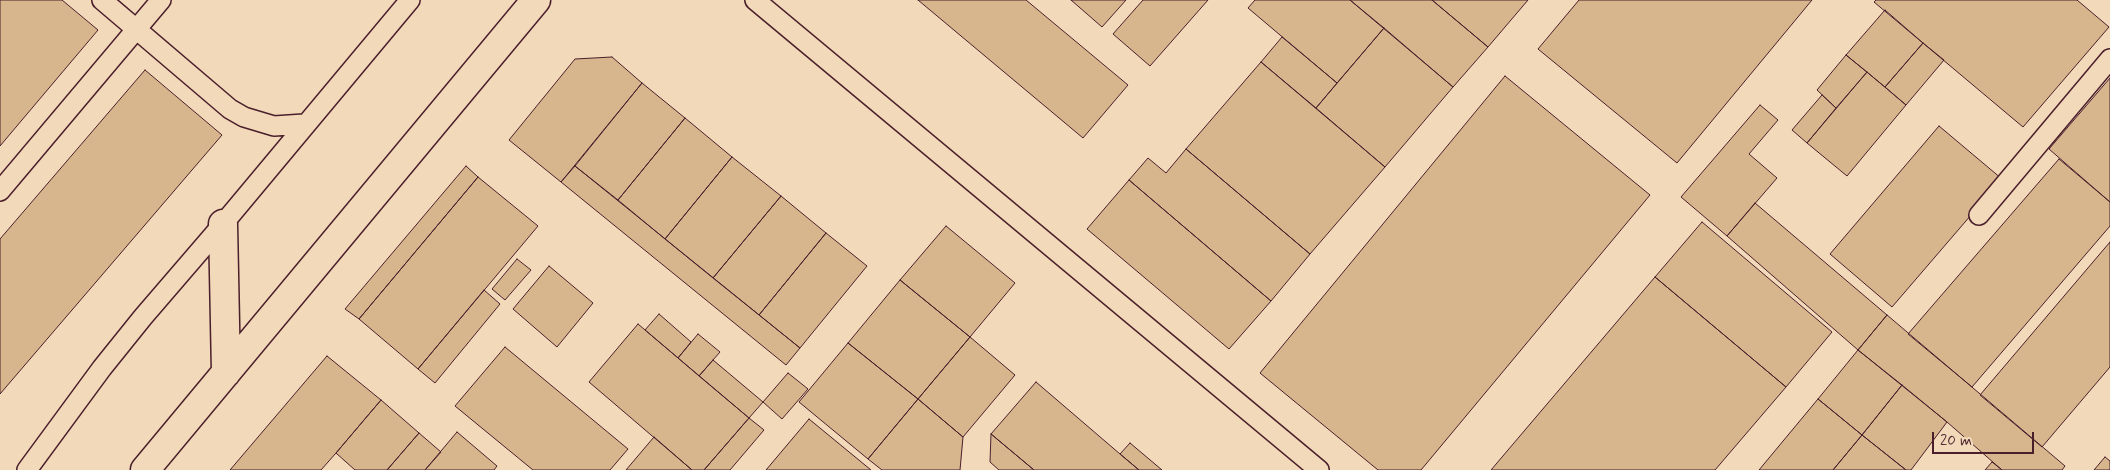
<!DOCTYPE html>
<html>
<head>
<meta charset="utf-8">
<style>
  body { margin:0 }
  #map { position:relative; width:2110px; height:470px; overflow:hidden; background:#f2d9ba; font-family:Mynerve,sans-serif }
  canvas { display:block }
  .scale { position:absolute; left:1932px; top:432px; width:102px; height:22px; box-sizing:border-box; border:2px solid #4a1f2b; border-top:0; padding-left:6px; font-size:15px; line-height:18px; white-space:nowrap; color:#4a1f2b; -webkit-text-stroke:4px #f2d9ba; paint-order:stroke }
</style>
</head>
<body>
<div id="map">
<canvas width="2110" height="470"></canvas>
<div class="scale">20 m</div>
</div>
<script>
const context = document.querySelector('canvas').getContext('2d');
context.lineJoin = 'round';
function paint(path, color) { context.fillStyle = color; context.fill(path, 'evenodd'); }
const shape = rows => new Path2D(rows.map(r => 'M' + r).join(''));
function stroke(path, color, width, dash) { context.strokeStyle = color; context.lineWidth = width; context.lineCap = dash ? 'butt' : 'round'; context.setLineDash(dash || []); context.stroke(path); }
const building = shape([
  [0,0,62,0,98,30,0,146,0,0],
  [918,0,1026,0,1128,85,1083,138,918,0],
  [1071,0,1126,0,1102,27,1071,0],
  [1143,0,1208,0,1150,66,1113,34,1143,0],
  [1255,0,1350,0,1384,28,1337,83,1248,8,1255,0],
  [1350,0,1432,0,1488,47,1453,87,1350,0],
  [1432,0,1528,0,1488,47,1432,0],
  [1579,0,1812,0,1677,163,1538,49,1579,0],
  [1876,0,2077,0,2109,27,2023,127,1874,2,1876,0],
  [1885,10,1923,43,1885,87,1846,55,1885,10],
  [1384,28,1453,87,1385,167,1316,108,1384,28],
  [1282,37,1337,83,1316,108,1261,62,1282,37],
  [1923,43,1944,60,1906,105,1885,87,1923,43],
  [1846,55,1867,72,1836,108,1817,90,1846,55],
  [612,57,642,83,561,182,509,140,575,59,612,57],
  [1261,62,1385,167,1310,254,1186,149,1261,62],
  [145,70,222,135,0,394,0,239,145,70],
  [1867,72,1906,105,1847,176,1807,143,1867,72],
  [1505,76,1650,195,1421,470,1378,470,1260,373,1505,76],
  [2110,78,2110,202,2049,149,2110,78],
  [642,83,685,118,618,200,575,166,642,83],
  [1822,95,1836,108,1807,143,1792,130,1822,95],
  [1760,105,1778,120,1749,154,1777,178,1727,236,1681,197,1760,105],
  [685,118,732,157,665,239,618,200,685,118],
  [1939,126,2002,179,1892,307,1830,254,1939,126],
  [1186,149,1310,254,1271,301,1129,180,1148,158,1166,173,1186,149],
  [732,157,781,196,713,278,665,239,732,157],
  [2059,159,2110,202,2110,226,1972,387,1908,334,2059,159],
  [466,166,478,177,359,319,345,309,466,166],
  [575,166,800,348,786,365,561,182,575,166],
  [478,177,538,226,418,369,359,319,478,177],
  [1129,180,1271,301,1229,349,1087,229,1129,180],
  [781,196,826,233,759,315,713,278,781,196],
  [1755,203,1887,315,1858,350,1727,236,1755,203],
  [1702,222,1832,332,1786,387,1655,277,1702,222],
  [946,226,1015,283,970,337,900,280,946,226],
  [826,233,867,266,800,348,759,315,826,233],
  [2110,242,2110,367,2042,447,1980,395,2110,242],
  [517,259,531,270,505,300,492,289,517,259],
  [549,266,593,303,557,347,513,309,549,266],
  [1655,277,1786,387,1715,470,1491,470,1655,277],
  [900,280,970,337,918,399,848,343,900,280],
  [484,290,500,304,435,383,418,369,484,290],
  [659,314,691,342,678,358,645,330,659,314],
  [1887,315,2065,466,2062,470,2002,470,1947,422,1858,350,1887,315],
  [638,324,749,418,704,470,692,470,589,382,638,324],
  [698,334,720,352,699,376,678,358,698,334],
  [970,337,1015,375,963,437,918,399,970,337],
  [848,343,918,399,868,459,799,402,848,343],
  [505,347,628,449,610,470,533,470,455,406,505,347],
  [1858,350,1902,385,1862,435,1818,399,1858,350],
  [327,356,381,400,336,453,321,470,230,470,327,356],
  [713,360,763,402,749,418,699,376,713,360],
  [788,373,808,389,782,419,763,402,788,373],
  [1036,382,1120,454,1139,470,1034,470,991,434,1036,382],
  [1902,385,1947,422,1911,470,1906,470,1862,435,1902,385],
  [918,399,963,437,960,470,882,470,868,459,918,399],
  [1818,399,1862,435,1833,470,1759,470,1818,399],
  [381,400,419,433,387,470,355,470,336,453,381,400],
  [749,418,764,430,730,470,704,470,749,418],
  [809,419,871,470,766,470,809,419],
  [457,432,497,466,494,470,425,470,457,432],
  [419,433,441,452,425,470,387,470,419,433],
  [991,434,1034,470,999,470,990,462,991,434],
  [1862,435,1906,470,1833,470,1862,435],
  [654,437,692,470,626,470,654,437],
  [1130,443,1162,470,1139,470,1120,454,1130,443],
  [2105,457,2110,461,2110,470,2094,470,2105,457],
  [1992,462,2002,470,1985,470,1992,462]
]);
const service = shape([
  [102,0,230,109,244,117,274,126,304,124],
  [755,0,1319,470],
  [0,191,161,0],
  [1979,215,2110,59],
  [27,470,102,368,143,317,223,224,410,0]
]);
const minor = shape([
  [223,224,226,373],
  [145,470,536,0]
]);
paint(building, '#d8b68d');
stroke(building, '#4a1f2b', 1);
stroke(service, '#4a1f2b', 22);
stroke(minor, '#4a1f2b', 31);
stroke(service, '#f2d9ba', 19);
stroke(minor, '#f2d9ba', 28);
</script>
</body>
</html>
